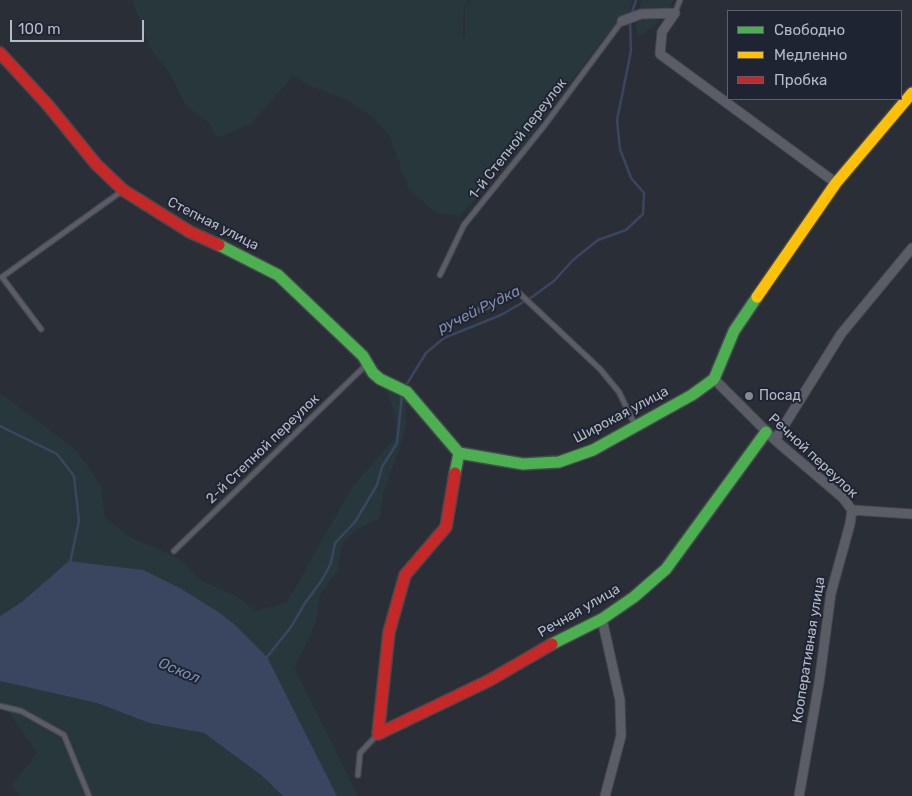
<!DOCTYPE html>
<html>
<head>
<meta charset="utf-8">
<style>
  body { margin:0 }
  #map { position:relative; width:912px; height:796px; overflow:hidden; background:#2a2e36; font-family:Rubik,sans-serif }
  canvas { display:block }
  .legend { position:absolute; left:727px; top:10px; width:175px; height:90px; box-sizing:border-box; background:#1e2431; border:1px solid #5a606d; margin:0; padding:6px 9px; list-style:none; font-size:15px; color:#b5bac7 }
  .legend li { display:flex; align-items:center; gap:10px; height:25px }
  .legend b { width:25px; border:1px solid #5a606d }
  .scale { position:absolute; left:10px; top:20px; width:134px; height:22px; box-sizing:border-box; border:2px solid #b5bac7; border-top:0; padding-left:6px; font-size:15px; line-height:18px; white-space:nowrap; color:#b5bac7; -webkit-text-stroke:4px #1e2431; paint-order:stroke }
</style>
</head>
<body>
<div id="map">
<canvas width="912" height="796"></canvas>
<ul class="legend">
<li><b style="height:6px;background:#4caf50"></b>Свободно</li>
<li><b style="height:6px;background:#ffc107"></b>Медленно</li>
<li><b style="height:6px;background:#c62828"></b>Пробка</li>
</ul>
<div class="scale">100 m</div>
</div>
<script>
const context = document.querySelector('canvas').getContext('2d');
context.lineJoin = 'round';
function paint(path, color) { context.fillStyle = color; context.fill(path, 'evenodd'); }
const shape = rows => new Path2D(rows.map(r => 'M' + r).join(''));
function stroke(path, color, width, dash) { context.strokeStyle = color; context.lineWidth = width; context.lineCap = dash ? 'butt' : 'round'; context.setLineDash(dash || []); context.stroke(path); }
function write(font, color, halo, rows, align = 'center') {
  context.font = font + ' Rubik,sans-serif'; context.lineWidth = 4; context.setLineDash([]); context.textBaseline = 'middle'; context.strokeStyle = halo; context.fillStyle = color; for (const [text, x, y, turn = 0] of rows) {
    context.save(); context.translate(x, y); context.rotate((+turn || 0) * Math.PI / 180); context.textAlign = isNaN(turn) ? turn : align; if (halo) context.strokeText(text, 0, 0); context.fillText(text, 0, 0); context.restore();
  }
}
const green = shape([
  [132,0,469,0,464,7,463,35,465,39,465,7,471,0,633,0,629,14,622,18,605,37,518,152,489,169,509,161,460,216,436,213,408,188,390,136,373,117,345,99,312,87,293,76,251,124,217,138,208,122,186,106,170,74,150,48],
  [641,0,674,0,658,23,638,37,636,26],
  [386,388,406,398,406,424,403,438,383,494,380,518,357,529,342,544,338,570,320,595,316,622,295,668,358,796,337,796,266,656,220,613,23,601,0,616,0,393,77,451,101,486,104,517,130,537,179,558,200,580,238,597,255,611,287,602,351,489,396,436,395,415],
  [0,681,97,703,149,723,204,733,261,775,283,796,20,796,11,786,37,753,5,707,0,707]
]);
const water = shape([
  [69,561,143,570,180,588,220,613,234,624,267,657,337,796,283,796,261,775,204,733,149,723,97,703,0,681,0,616,23,601]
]);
const stream = shape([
  [631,15,636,0],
  [405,387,426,353,444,338,501,315,532,297,554,281,573,260,598,240,626,230,643,214,644,193,631,178,620,149,617,120,631,51,630,20],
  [0,426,57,454,74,476,79,521,70,563],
  [267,657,291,627,305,603,322,580,331,563,335,543,355,522,377,485,382,467,397,443,402,395]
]);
const lane = shape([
  [675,13,680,0],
  [440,275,464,225,544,126,622,21],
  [475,312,518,292,600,369,619,392,635,425],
  [41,329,2,277,122,191],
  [174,551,367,364],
  [0,706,21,711,64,735,89,796],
  [358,775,360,753,376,736]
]);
const street = shape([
  [675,13,662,32,660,54,836,183],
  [622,21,641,14,675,13],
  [714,379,775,440,843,498,852,510,912,514],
  [775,440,841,334,912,248],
  [602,619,620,700,621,736,605,796],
  [799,796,819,683,831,593,850,524,852,510]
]);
const fast = shape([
  [219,245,278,275,363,356,373,373,380,379,407,392,459,453],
  [455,473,459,453,523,464,559,462,593,450,692,395,714,379,734,331,757,297],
  [552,644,602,619,634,597,666,569,766,432]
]);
const slow = shape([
  [757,297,836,183,912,93]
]);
const jam = shape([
  [0,53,47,104,96,164,123,190,190,232,219,245],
  [378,734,389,632,405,575,446,527,455,473],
  [378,734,490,680,552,644]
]);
const markers = [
  [749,396,5,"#848994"]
];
const streetNames = [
  ["1-й Степной переулок",518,139,-52],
  ["Степная улица",213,224,27],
  ["Широкая улица",621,415,-28],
  ["2-й Степной переулок",263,449,-44],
  ["Речной переулок",813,456,43],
  ["Речная улица",579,611,-30],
  ["Кооперативная улица",809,650,-81]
];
const poiNames = [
  ["Посад",759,396]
];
const waterNames = [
  ["ручей Рудка",479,310,-26],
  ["Оскол",179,671,23]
];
paint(green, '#27373b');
paint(water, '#3a465f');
stroke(stream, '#3a465f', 2.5);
stroke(lane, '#464950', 7);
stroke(street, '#464950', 11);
stroke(fast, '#464950', 14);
stroke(slow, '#464950', 14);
stroke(jam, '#464950', 14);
stroke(lane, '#5a5d65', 4.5);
stroke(street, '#5a5d65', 9);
stroke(fast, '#4caf50', 11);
stroke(slow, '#ffc107', 11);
stroke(jam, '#c62828', 11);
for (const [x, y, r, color] of markers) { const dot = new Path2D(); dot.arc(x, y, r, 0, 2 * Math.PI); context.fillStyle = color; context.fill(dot); stroke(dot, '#1e2431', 2); }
write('14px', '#b5bac7', '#1e2431', streetNames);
write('14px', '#b5bac7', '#1e2431', poiNames, 'left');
write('italic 15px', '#7f8dac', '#1e2431', waterNames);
</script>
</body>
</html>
